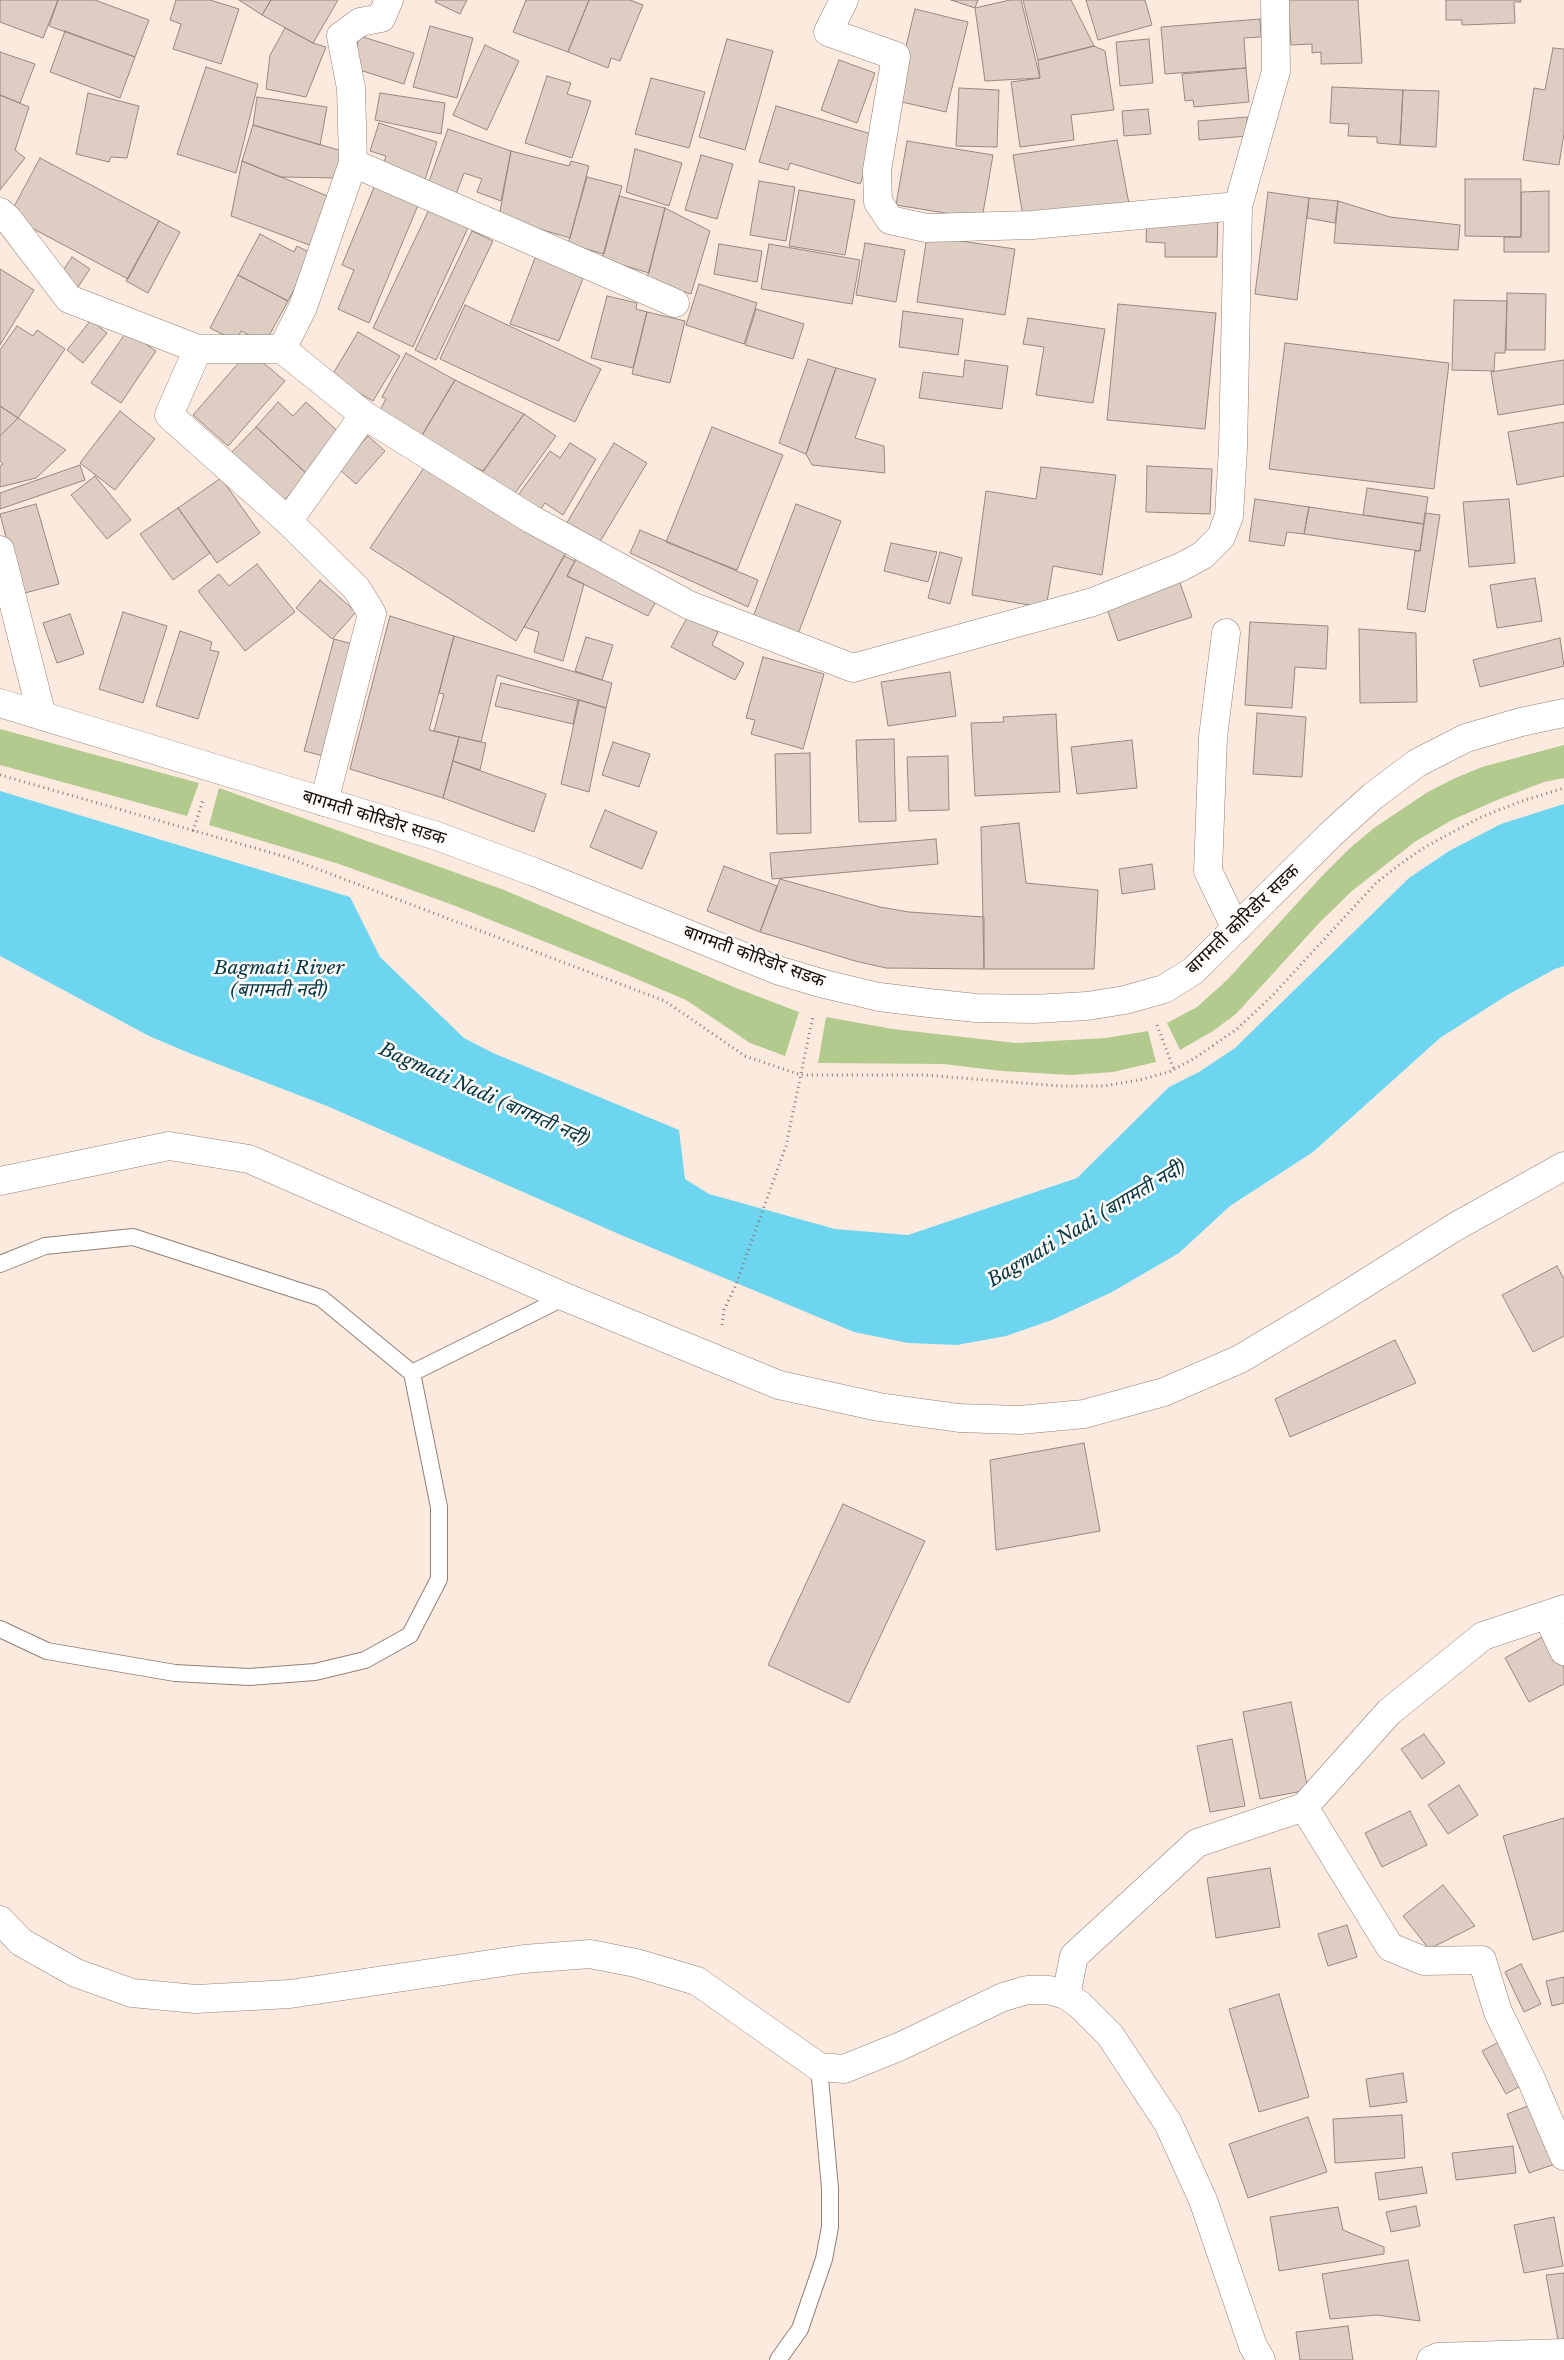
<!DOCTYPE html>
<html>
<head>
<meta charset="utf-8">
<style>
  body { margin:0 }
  canvas { display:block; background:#fceadf }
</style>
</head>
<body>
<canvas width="1564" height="2360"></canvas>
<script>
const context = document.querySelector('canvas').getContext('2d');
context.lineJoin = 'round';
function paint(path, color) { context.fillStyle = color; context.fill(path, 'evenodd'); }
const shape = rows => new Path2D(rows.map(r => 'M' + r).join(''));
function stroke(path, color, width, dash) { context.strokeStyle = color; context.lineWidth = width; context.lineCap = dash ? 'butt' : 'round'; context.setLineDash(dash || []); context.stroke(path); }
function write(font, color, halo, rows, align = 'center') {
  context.font = font + ' "Libre Baskerville","Noto Sans Devanagari",serif'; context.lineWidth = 5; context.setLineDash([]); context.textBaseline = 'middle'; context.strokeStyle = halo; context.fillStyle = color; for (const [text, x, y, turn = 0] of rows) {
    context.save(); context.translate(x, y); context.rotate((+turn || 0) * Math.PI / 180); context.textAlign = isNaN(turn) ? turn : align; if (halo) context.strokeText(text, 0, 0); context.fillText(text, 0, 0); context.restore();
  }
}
const green = shape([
  [0,729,199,783,187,816,0,765],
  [1564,745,1564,778,1544,782,1497,800,1452,820,1416,841,1352,891,1320,922,1236,1014,1213,1031,1180,1050,1167,1023,1197,1007,1227,980,1322,876,1350,848,1374,828,1426,793,1453,779,1482,767],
  [219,788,504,890,736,988,799,1012,785,1056,750,1043,686,1000,618,971,453,905,339,864,209,825],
  [826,1017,893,1029,1016,1043,1106,1038,1148,1031,1156,1062,1113,1072,1072,1075,1002,1071,943,1064,818,1063]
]);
const water = shape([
  [0,791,350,897,380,957,464,1038,493,1053,679,1130,685,1179,709,1194,835,1229,908,1235,1077,1178,1169,1087,1199,1072,1235,1048,1409,878,1449,851,1501,824,1564,804,1564,966,1555,969,1509,994,1440,1038,1313,1152,1230,1206,1179,1253,1112,1292,1052,1320,1006,1336,957,1345,908,1343,854,1332,621,1235,327,1106,189,1053,149,1036,0,956]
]);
const building = shape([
  [0,0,58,0,43,38,0,22,0,0],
  [58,0,95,0,149,20,135,57,49,26,58,0],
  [176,0,210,0,239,9,221,64,173,49,181,24,170,20,176,0],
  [239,0,271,0,262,15,239,0],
  [271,0,338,0,313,43,262,15,271,0],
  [436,0,467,0,460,14,435,2,436,0],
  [526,0,589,0,568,52,513,32,526,0],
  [589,0,630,0,643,5,620,61,611,58,608,68,568,52,589,0],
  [951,0,978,0,975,8,951,0],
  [1010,0,1021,0,1040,78,985,81,975,8,1010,0],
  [1023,0,1071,0,1094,46,1038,60,1023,0],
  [1086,0,1145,0,1152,25,1098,40,1086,0],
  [1288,0,1358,0,1362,63,1321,64,1321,52,1312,53,1312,44,1291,45,1288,0],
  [1446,0,1521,0,1521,2,1514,2,1515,23,1462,25,1462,20,1446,20,1446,0],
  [915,9,968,22,946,112,893,100,915,9],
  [1260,19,1261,37,1244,38,1246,68,1165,74,1161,27,1260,19],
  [430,26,473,38,457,98,413,87,430,26],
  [285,28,313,43,326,47,306,97,266,89,270,55,285,28],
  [65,31,135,57,120,98,50,72,65,31],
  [360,36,414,53,404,84,350,67,360,36],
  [727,39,773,51,745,150,699,137,727,39],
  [1149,39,1153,83,1120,86,1116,42,1149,39],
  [485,45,519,61,487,130,453,115,485,45],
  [1094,46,1105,51,1114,110,1071,115,1074,140,1020,147,1011,82,1040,78,1038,60,1094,46],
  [1553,48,1564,49,1564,133,1559,165,1523,160,1534,88,1545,90,1553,48],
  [0,52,35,64,20,103,0,95,0,52],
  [839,60,875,73,857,123,821,110,839,60],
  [206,67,258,84,236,173,177,154,206,67],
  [1246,68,1249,102,1194,107,1193,100,1185,101,1182,74,1246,68],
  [547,76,571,83,567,94,591,101,572,158,525,143,547,76],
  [651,78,705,92,689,148,635,134,651,78],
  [1332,87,1403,90,1400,145,1377,143,1377,137,1348,136,1349,124,1330,123,1332,87],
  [959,88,999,90,997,147,956,146,959,88],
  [1403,90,1439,91,1436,147,1400,145,1403,90],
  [88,93,139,106,127,158,111,157,109,162,76,154,88,93],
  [380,93,445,103,441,134,375,120,380,93],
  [0,95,29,107,15,150,25,158,0,190,0,95],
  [257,97,327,107,320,145,253,125,257,97],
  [776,106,878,136,860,184,790,163,788,170,759,162,776,106],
  [1148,109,1151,134,1124,136,1122,111,1148,109],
  [1247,117,1248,136,1199,140,1198,121,1247,117],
  [379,123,437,142,422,189,381,171,386,156,370,151,379,123],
  [253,125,342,151,341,178,280,177,242,161,253,125],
  [448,129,511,151,501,201,477,192,482,179,464,173,456,194,428,184,448,129],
  [1117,140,1129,204,1023,217,1013,155,1117,140],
  [907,141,993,155,982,219,896,205,907,141],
  [635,149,682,163,669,206,626,192,635,149],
  [511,151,569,166,571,161,589,166,570,238,499,217,511,151],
  [701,155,733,164,717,219,685,210,701,155],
  [40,158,159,221,128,279,9,216,40,158],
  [242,161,330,197,312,246,231,216,242,161],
  [587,177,622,186,604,254,568,244,587,177],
  [1465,179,1521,179,1521,237,1465,236,1465,179],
  [377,180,421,198,369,323,338,309,354,270,342,265,377,180],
  [759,181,795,187,786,241,750,235,759,181],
  [799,190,855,200,845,255,789,246,799,190],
  [1549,191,1549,252,1504,252,1504,237,1521,237,1521,192,1549,191],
  [1268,192,1309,198,1297,300,1255,294,1268,192],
  [619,196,665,208,649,273,602,259,619,196],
  [1309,198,1338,201,1335,223,1307,218,1309,198],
  [434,199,473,217,413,347,373,328,434,199],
  [1338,201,1390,217,1460,225,1458,250,1334,243,1338,201],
  [665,208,710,231,691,294,669,287,645,286,665,208],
  [1218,213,1217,257,1165,257,1165,243,1146,242,1147,216,1218,213],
  [159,221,180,232,148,293,126,281,159,221],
  [472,231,493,241,436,360,415,350,472,231],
  [260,234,294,252,297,246,313,254,288,301,238,275,260,234],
  [927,236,1015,249,1005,315,917,302,927,236],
  [865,243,905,250,896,302,856,295,865,243],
  [719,244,762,251,757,282,714,274,719,244],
  [769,244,860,260,852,304,761,289,769,244],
  [538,250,587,268,559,341,510,324,538,250],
  [72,257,90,269,78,287,60,275,72,257],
  [0,269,34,290,0,345,0,269],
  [238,275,288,301,265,343,241,331,236,341,210,328,238,275],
  [699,284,757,303,744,344,686,325,699,284],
  [1507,293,1546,294,1545,350,1506,350,1507,293],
  [607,296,637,303,636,309,647,312,633,368,591,358,607,296],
  [1454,300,1507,301,1505,353,1495,353,1494,371,1452,370,1454,300],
  [1118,304,1216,313,1205,429,1107,420,1118,304],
  [465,305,601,369,575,422,440,359,465,305],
  [756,309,804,324,793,359,745,345,756,309],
  [903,311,963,319,958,355,899,347,903,311],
  [647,312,685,321,670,383,632,374,647,312],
  [1028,318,1105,329,1093,403,1036,395,1044,347,1023,344,1028,318],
  [91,320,107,333,83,363,67,350,91,320],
  [17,326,33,336,37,330,65,349,18,418,0,406,0,350,17,326],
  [127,331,156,351,121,403,91,383,127,331],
  [358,332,400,356,373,401,331,377,358,332],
  [1285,343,1449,363,1434,489,1269,469,1285,343],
  [249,351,285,381,228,446,193,415,249,351],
  [406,353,455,380,417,444,376,417,386,399,382,397,406,353],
  [808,359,836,368,806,454,779,443,808,359],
  [965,360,1008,366,1002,409,919,398,923,372,963,377,965,360],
  [1564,360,1564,404,1498,415,1491,372,1564,360],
  [836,368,876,379,855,438,884,446,885,473,812,465,806,454,836,368],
  [455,380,524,414,483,471,419,440,455,380],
  [278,402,293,416,306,402,342,435,306,473,256,427,278,402],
  [0,406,18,418,0,436,0,406],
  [120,411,155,439,115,490,80,463,120,411],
  [524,414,556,436,508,503,477,480,524,414],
  [18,418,66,450,36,478,0,487,0,466,3,464,0,461,0,436,18,418],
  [1564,422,1564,476,1517,485,1508,432,1564,422],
  [256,427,308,475,280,505,227,457,256,427],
  [712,427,783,455,737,570,666,542,712,427],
  [368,436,385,451,356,484,339,469,368,436],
  [570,443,596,459,563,515,545,503,537,514,516,498,550,451,560,458,570,443],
  [614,443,647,463,598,545,565,526,614,443],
  [430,459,570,546,516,641,370,548,430,459],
  [80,465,85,480,0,509,0,493,80,465],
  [1147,466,1212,469,1210,514,1146,512,1147,466],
  [1041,467,1116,475,1102,575,1053,566,1046,608,972,595,986,491,1036,499,1041,467],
  [95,476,131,520,107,539,71,495,95,476],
  [221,478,260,533,217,563,178,508,221,478],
  [1367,488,1428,497,1424,524,1363,515,1367,488],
  [1255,499,1309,507,1304,534,1287,532,1284,546,1249,541,1255,499],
  [1509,499,1515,563,1469,567,1463,502,1509,499],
  [36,504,59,584,21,594,0,514,36,504],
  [796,504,841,521,798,634,753,617,796,504],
  [1309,507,1424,524,1420,551,1304,534,1309,507],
  [178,508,210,553,173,580,140,534,178,508],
  [1425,513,1440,515,1425,612,1407,609,1415,551,1420,551,1425,513],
  [640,530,758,580,748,607,630,553,640,530],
  [891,543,937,552,928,582,884,571,891,543],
  [940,552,962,558,950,604,928,598,940,552],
  [579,553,660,594,648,616,567,576,579,553],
  [564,556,575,561,567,576,584,584,563,661,534,652,539,632,524,627,564,556],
  [257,564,295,612,245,651,198,591,219,574,229,586,257,564],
  [1535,578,1542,621,1497,628,1490,585,1535,578],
  [320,580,356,612,332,639,296,608,320,580],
  [1179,580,1192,617,1118,641,1105,603,1179,580],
  [123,612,167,626,143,703,99,689,123,612],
  [70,614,84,654,57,663,43,623,70,614],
  [390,616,454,636,429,730,459,737,443,798,350,769,390,616],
  [688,616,718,632,712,645,744,663,735,680,671,647,688,616],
  [1250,622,1328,626,1326,669,1295,667,1292,708,1245,705,1250,622],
  [1359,629,1416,633,1417,702,1360,703,1359,629],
  [180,631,212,642,210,650,219,652,198,719,156,706,180,631],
  [454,636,612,683,606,708,497,675,481,742,434,731,444,694,439,693,454,636],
  [586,637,613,645,602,680,575,671,586,637],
  [1560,638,1564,666,1480,687,1473,660,1560,638],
  [334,639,360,646,331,758,304,751,334,639],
  [763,657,824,674,803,749,751,734,755,720,746,718,763,657],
  [950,672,956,716,888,726,881,682,950,672],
  [501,683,578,701,573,724,495,706,501,683],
  [579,700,606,708,589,792,561,784,579,700],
  [1257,713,1306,717,1302,777,1253,774,1257,713],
  [1056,714,1060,792,975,796,971,723,1004,722,1003,717,1056,714],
  [459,737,486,743,480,770,453,761,459,737],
  [894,739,896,821,859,822,856,740,894,739],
  [1132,740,1137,788,1077,794,1071,747,1132,740],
  [613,742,650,754,639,787,602,775,613,742],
  [810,753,811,833,777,834,775,754,810,753],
  [948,756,949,810,909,811,907,757,948,756],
  [453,761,546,794,534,832,443,798,453,761],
  [605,810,657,832,642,869,590,847,605,810],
  [1019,823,1026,883,1098,890,1094,969,984,969,981,827,1019,823],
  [936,839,938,864,772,879,770,853,936,839],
  [1152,864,1155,889,1122,894,1119,869,1152,864],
  [724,866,777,886,760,932,707,911,724,866],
  [780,879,880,907,909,912,984,917,984,969,886,968,855,961,760,932,780,879],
  [1557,1266,1564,1279,1564,1336,1533,1352,1502,1295,1557,1266],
  [1395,1340,1416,1383,1290,1437,1275,1399,1395,1340],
  [1084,1443,1100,1531,996,1550,990,1460,1084,1443],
  [843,1504,925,1541,849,1703,768,1665,843,1504],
  [1546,1635,1564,1668,1564,1684,1529,1702,1505,1658,1546,1635],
  [1291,1702,1308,1790,1260,1799,1243,1712,1291,1702],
  [1424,1734,1445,1763,1422,1779,1401,1749,1424,1734],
  [1232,1739,1245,1806,1210,1812,1197,1746,1232,1739],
  [1459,1785,1478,1815,1448,1834,1428,1805,1459,1785],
  [1410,1811,1427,1845,1382,1867,1365,1833,1410,1811],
  [1564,1818,1564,1931,1533,1940,1503,1836,1564,1818],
  [1270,1868,1280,1927,1216,1938,1207,1878,1270,1868],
  [1443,1885,1475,1926,1429,1949,1403,1916,1443,1885],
  [1347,1925,1357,1957,1328,1966,1318,1934,1347,1925],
  [1521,1964,1541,2004,1524,2012,1505,1972,1521,1964],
  [1564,1977,1564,2003,1552,2006,1546,1981,1564,1977],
  [1279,1994,1309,2097,1259,2112,1229,2009,1279,1994],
  [1501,2041,1524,2084,1506,2094,1482,2051,1501,2041],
  [1403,2073,1407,2102,1370,2107,1366,2079,1403,2073],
  [1536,2103,1558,2163,1529,2173,1507,2114,1536,2103],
  [1402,2115,1405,2158,1335,2163,1333,2119,1402,2115],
  [1308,2117,1327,2172,1248,2198,1229,2144,1308,2117],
  [1513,2146,1516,2173,1456,2180,1452,2153,1513,2146],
  [1422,2167,1427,2193,1379,2200,1375,2173,1422,2167],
  [1416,2206,1420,2226,1391,2232,1386,2212,1416,2206],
  [1338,2207,1343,2230,1384,2247,1384,2254,1279,2271,1270,2217,1338,2207],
  [1554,2217,1563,2266,1524,2273,1514,2225,1554,2217],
  [1408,2260,1420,2321,1377,2315,1330,2319,1322,2274,1408,2260],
  [1564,2273,1564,2339,1558,2340,1546,2275,1564,2273],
  [1348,2326,1353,2360,1300,2360,1296,2332,1348,2326]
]);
const path = shape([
  [0,775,286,857,665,1001,745,1056,801,1075,925,1075,1060,1086,1104,1086,1139,1080,1169,1072,1195,1058,1237,1029,1271,997,1376,883,1399,865,1425,847,1479,818,1519,802,1564,788],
  [193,831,203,800],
  [1157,1025,1174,1070],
  [722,1325,724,1310,735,1287,786,1146,813,1016]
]);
const lane = shape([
  [0,1264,45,1246,133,1237,321,1298,412,1373],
  [0,1629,47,1651,175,1673,249,1677,315,1672,365,1660,410,1635,439,1579,439,1507,412,1373,565,1297],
  [778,2360,800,2329,824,2259,830,2227,830,2188,819,2067]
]);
const street = shape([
  [844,0,828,32,896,56,877,170,878,202,890,220,926,228,1032,225,1238,206],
  [353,163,675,303],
  [0,212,8,219,69,299,198,349,282,349,364,415,531,519,689,605,853,668,1093,602,1181,567,1203,555,1221,537,1229,516,1233,449,1238,206,1276,71,1275,0],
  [198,349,169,415,288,521,357,589,372,614,324,802],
  [282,349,303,307,353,163,351,88,341,36,360,22,381,18,389,0],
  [288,521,364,415],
  [0,550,42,716],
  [1226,633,1213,737,1208,871,1236,929],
  [1547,1615,1564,1651],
  [1304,1807,1390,1947,1424,1961,1482,1960,1498,2012,1531,2079,1564,2156],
  [1066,1995,1074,1956,1197,1843,1304,1807,1389,1712,1483,1636,1564,1609],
  [1431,2360,1438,2357,1564,2353]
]);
const secondary = shape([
  [0,703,437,836,534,872,777,970,824,984,879,997,929,1003,976,1008,1034,1009,1087,1006,1125,1000,1164,989,1193,971,1330,835,1373,796,1417,763,1466,738,1521,722,1564,713],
  [0,1181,169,1146,249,1159,565,1297,779,1385,879,1407,959,1418,1020,1420,1084,1414,1164,1392,1240,1359,1324,1309,1455,1227,1564,1166],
  [0,1920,21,1942,76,1973,132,1993,196,1999,290,1994,524,1959,590,1954,636,1963,697,1981,819,2067,844,2069,901,2046,1003,1997,1027,1990,1049,1990,1066,1995,1080,2005,1110,2035,1168,2123,1203,2200,1253,2346,1261,2360]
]);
const streetNames = [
  ["बागमती कोरिडोर सडक",374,818,17],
  ["बागमती कोरिडोर सडक",1243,920,-44],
  ["बागमती कोरिडोर सडक",754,957,20]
];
const waterNames = [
  ["Bagmati River",279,969],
  ["(बागमती नदी)",279,991],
  ["Bagmati Nadi (बागमती नदी)",484,1095,24],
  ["Bagmati Nadi (बागमती नदी)",1087,1224,-31]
];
paint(green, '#b2ca8e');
paint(water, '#6ed5f1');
paint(building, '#decdc2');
stroke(building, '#98887d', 1);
stroke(lane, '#918176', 18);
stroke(street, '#918176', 29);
stroke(secondary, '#918176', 29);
stroke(path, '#867a73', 3, [1, 4]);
stroke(lane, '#fff', 16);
stroke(street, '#fff', 28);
stroke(secondary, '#fff', 28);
write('18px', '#130d09', '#fefbf8', streetNames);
write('italic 19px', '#023541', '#fefbf8', waterNames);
</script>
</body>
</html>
